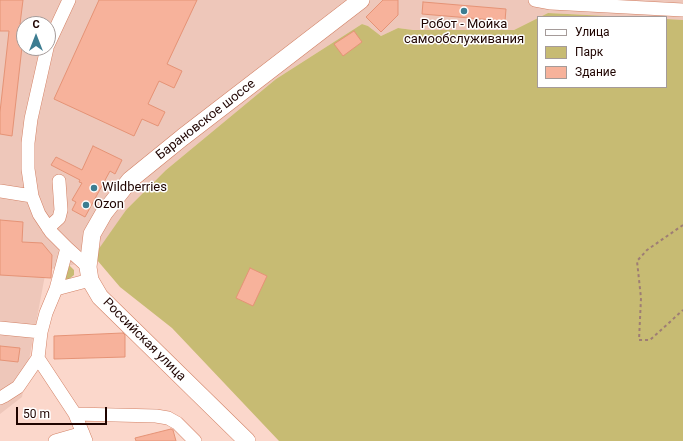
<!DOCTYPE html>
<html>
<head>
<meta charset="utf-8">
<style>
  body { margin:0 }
  #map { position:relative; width:683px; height:441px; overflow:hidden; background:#fbd7cb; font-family:Roboto,sans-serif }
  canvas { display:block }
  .legend { position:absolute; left:537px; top:16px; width:130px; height:72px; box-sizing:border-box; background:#fff; border:1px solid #a59b99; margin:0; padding:5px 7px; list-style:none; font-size:12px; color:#1f0400 }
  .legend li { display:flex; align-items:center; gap:8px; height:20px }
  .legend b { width:20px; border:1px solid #a59b99 }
  .north { position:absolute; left:16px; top:16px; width:40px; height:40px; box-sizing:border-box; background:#fff; border:1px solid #a59b99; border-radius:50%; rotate:0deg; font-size:11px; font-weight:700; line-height:16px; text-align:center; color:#1f0400 }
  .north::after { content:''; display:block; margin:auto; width:14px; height:18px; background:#3d7d91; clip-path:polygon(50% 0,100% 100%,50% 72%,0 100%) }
  .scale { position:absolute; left:16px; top:407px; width:91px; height:18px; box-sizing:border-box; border:2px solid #1f0400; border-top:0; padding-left:5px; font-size:12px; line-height:14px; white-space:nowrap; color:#1f0400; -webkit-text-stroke:3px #fff; paint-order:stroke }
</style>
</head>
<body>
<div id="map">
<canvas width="683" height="441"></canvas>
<ul class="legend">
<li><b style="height:5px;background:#fff"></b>Улица</li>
<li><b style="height:11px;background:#c7bb73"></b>Парк</li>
<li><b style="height:11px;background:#f7b29b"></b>Здание</li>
</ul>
<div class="north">С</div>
<div class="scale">50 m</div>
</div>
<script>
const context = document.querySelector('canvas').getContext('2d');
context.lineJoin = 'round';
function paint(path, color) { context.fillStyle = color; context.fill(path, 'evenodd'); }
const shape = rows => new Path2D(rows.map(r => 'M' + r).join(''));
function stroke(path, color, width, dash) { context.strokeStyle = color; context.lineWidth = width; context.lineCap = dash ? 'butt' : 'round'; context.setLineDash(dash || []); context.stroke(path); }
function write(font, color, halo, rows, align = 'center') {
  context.font = font + ' Roboto,sans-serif'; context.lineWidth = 3; context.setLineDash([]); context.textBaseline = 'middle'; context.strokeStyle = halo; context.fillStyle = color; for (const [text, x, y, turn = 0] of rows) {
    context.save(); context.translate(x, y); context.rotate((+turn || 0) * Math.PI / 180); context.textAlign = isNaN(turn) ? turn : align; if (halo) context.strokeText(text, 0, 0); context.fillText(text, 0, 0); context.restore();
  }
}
const built = shape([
  [0,0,683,0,683,20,666,19,666,17,626,17,548,13,514,30,413,30,398,28,381,36,368,26,362,24,276,79,166,170,126,210,99,250,97,260,46,270,22,397,0,414],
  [24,24,48,24,48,48,24,48]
]);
const green = shape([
  [548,13,626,17,540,17],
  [538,18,538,87,666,87,666,19,683,20,683,441,279,441,172,328,120,287,97,260,98,250,126,210,166,170,276,79,362,24,368,26,381,36,398,28,413,30,514,30],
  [67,263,74,270,74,275,69,279,63,280]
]);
const building = shape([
  [0,0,23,0,20,24,24,25,24,29,12,136,0,134,0,112,9,31,0,31,0,0],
  [99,0,197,0,167,64,182,71,174,88,159,81,148,104,165,112,158,126,142,119,134,136,54,99,99,0],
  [383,0,398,0,398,15,381,32,366,17,383,0],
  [423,2,506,9,505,21,422,14,423,2],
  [354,31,362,42,343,56,334,44,354,31],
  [93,146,122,160,115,174,110,171,85,217,72,210,76,202,72,200,82,183,79,182,80,180,51,165,56,157,82,170,93,146],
  [0,220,23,222,22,242,42,243,52,255,51,278,0,275,0,220],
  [250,268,267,276,253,306,236,298,250,268],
  [123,333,125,335,125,357,54,359,54,336,123,333],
  [0,346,20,348,18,362,0,360,0,346],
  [171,429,173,430,176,441,136,441,135,438,171,429]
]);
const path = shape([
  [683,225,647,250,637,261,641,298,639,340,650,340,683,310]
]);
const minor = shape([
  [535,0,551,3,683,10],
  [48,45,69,0],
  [47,48,31,119,28,143,28,169,32,196,39,214,51,232,67,248,88,267],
  [0,191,32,196],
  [48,228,59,218,61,210,59,181],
  [56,289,90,280],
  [0,328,41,332],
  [38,358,75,414,156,416,168,418,177,423,195,441],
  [0,398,4,396,18,387,38,358,41,332,46,313,56,289,67,248],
  [75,414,86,441],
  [55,441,83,433]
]);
const major = shape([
  [247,441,100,297,90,280,88,267,92,234,104,213,130,180,183,137,361,0]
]);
const markers = [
  [464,11,4,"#3d7d91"],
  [94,188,4,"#3d7d91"],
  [86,205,4,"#3d7d91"]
];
const poiNames = [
  ["Робот - Мойка",464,25,"center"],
  ["самообслуживания",464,40,"center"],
  ["Wildberries",102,188],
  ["Ozon",94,205]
];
const streetNames = [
  ["Барановское шоссе",206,120,-38],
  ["Российская улица",144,340,45]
];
paint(built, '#eec7ba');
paint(green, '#c7bb73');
paint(building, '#f7b29b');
stroke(building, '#e59376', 1);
stroke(minor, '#d28165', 14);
stroke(major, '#d28165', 18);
stroke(path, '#9e7d75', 2, [3, 3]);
stroke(minor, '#fff', 13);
stroke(major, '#fff', 17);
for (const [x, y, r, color] of markers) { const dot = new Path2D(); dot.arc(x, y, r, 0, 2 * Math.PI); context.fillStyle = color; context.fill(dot); stroke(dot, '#fff', 1.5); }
write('13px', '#1f0400', '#fff', poiNames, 'left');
write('13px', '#1f0400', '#fff', streetNames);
</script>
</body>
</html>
